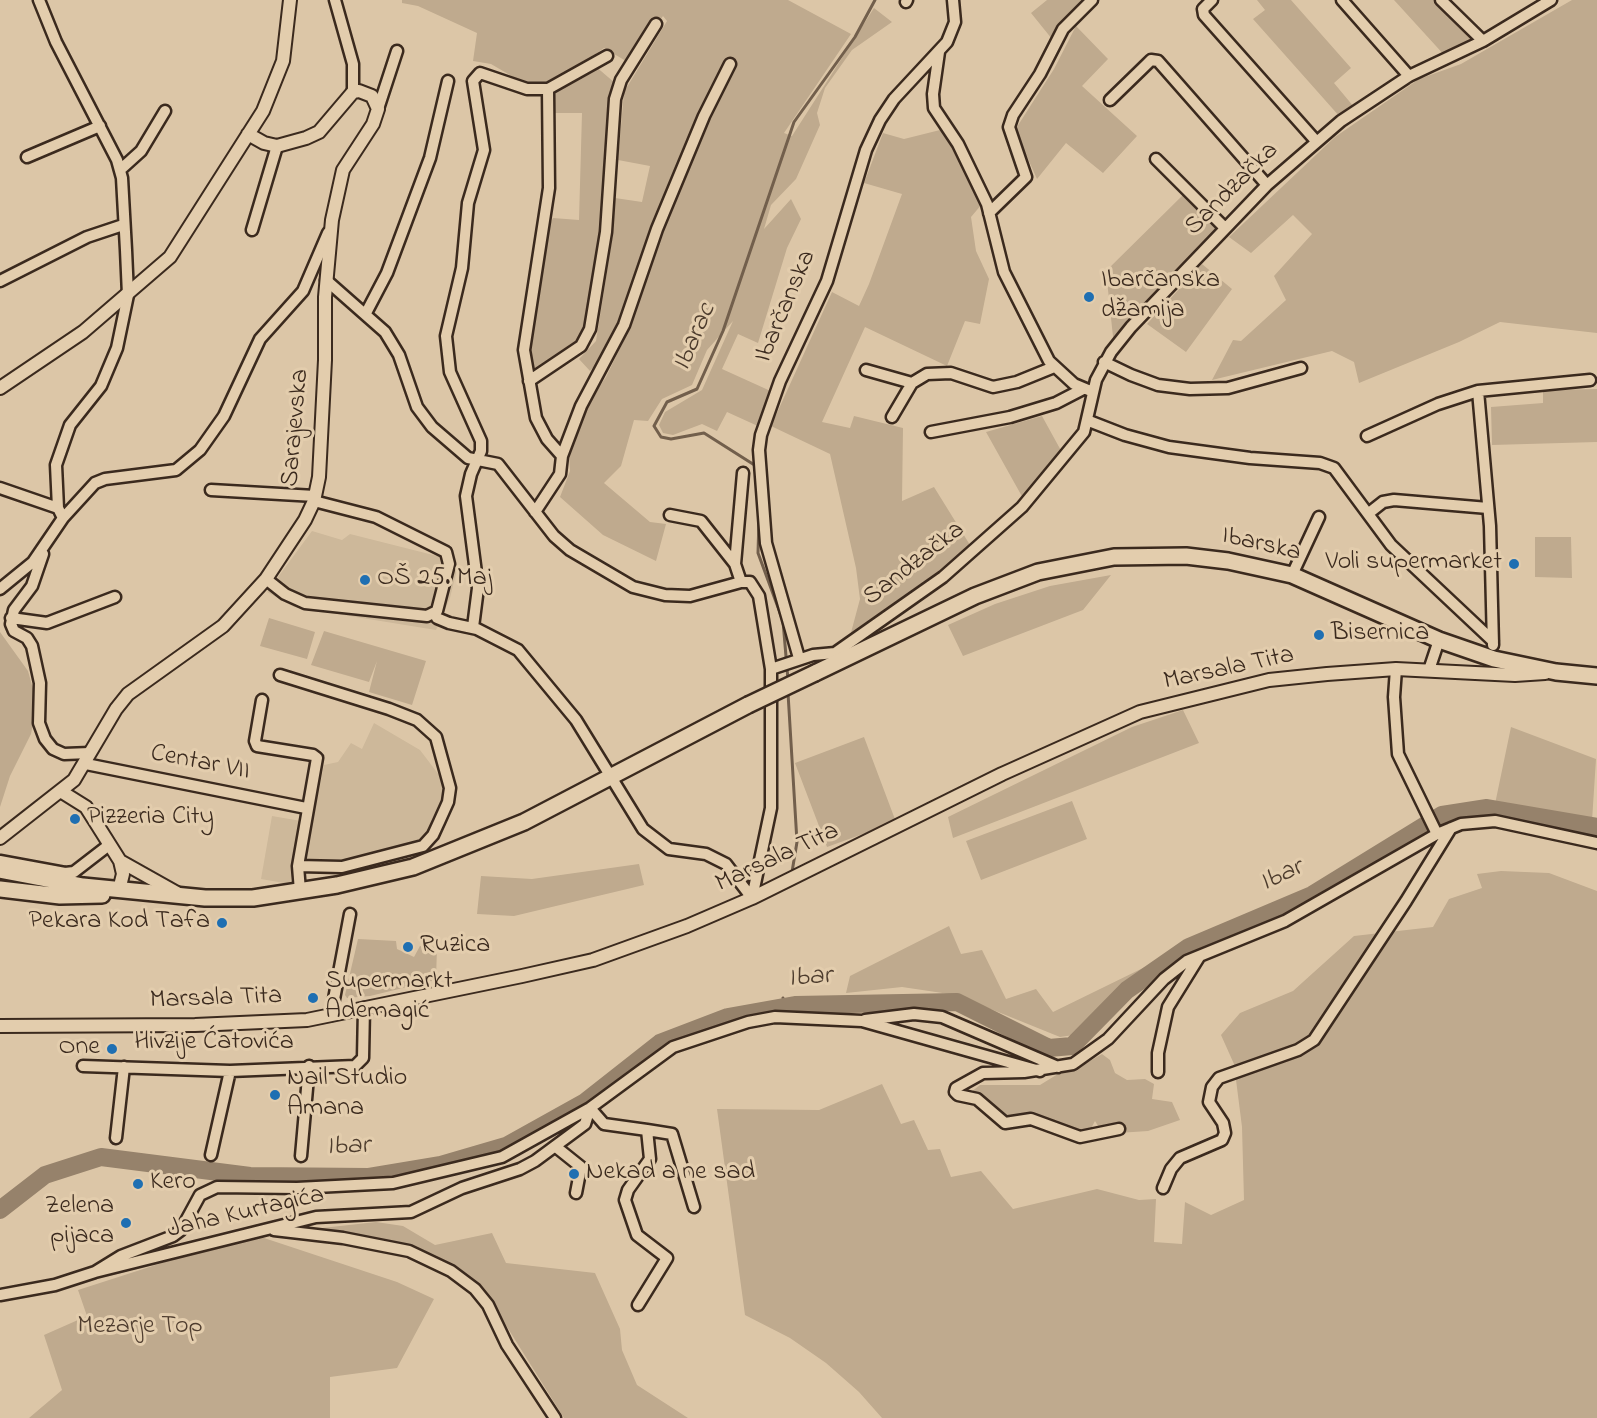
<!DOCTYPE html>
<html>
<head>
<meta charset="utf-8">
<style>
  body { margin:0 }
  canvas { display:block; background:#dcc6a7 }
</style>
</head>
<body>
<canvas width="1597" height="1418"></canvas>
<script>
const context = document.querySelector('canvas').getContext('2d');
context.lineJoin = 'round';
function paint(path, color) { context.fillStyle = color; context.fill(path, 'evenodd'); }
const shape = rows => new Path2D(rows.map(r => 'M' + r).join(''));
function stroke(path, color, width, dash) { context.strokeStyle = color; context.lineWidth = width; context.lineCap = dash ? 'butt' : 'round'; context.setLineDash(dash || []); context.stroke(path); }
function write(font, color, halo, rows, align = 'center') {
  context.font = font + ' "Indie Flower",sans-serif'; context.lineWidth = 6; context.setLineDash([]); context.textBaseline = 'middle'; context.strokeStyle = halo; context.fillStyle = color; for (const [text, x, y, turn = 0] of rows) {
    context.save(); context.translate(x, y); context.rotate((+turn || 0) * Math.PI / 180); context.textAlign = isNaN(turn) ? turn : align; if (halo) context.strokeText(text, 0, 0); context.fillText(text, 0, 0); context.restore();
  }
}
const built = shape([
  [312,531,342,540,350,534,449,559,457,569,450,598,436,630,294,607,267,592],
  [374,723,420,750,439,775,447,801,426,848,336,872,305,858,324,765,338,762,351,743,362,749],
  [272,816,301,821,290,884,261,879]
]);
const green = shape([
  [402,0,788,0,851,34,784,133,792,136,874,8,892,22,852,50,825,88,817,113,820,125,796,179,771,205,764,229,791,199,801,219,787,248,758,343,738,334,722,369,775,393,760,427,727,412,717,431,702,424,673,435,663,433,659,425,665,412,702,390,733,321,707,350,692,385,662,399,648,421,634,420,621,466,604,483,650,522,666,524,656,561,603,535,560,497,570,471,569,454,585,408,606,377,624,340,657,245,730,59,615,343,590,371,579,359,596,341,613,234,615,198,642,202,650,166,618,160,624,92,667,21,663,16,631,64,604,48,548,88,527,85,491,64,473,61,477,33,418,6,402,3],
  [1047,0,1091,0,1052,39,1031,13],
  [1257,0,1291,0,1351,68,1334,83,1354,107,1340,117,1253,19,1265,10],
  [1394,0,1433,0,1476,42,1446,57],
  [1572,0,1597,0,1597,333,1500,322,1459,342,1359,383,1354,362,1332,351,1212,380,1233,340,1241,341,1286,300,1274,276,1312,234,1293,215,1251,253,1229,237,1335,137,1419,79,1461,64],
  [1076,26,1108,59,1082,86,1137,136,1103,173,1066,143,1037,179,1015,130,1054,69],
  [594,65,615,83,602,233,589,313,580,343,552,364,534,370,528,366,527,353,548,228,553,218,579,220,582,113,550,113,549,95],
  [940,130,960,150,982,204,971,217,976,251,989,279,980,324,965,321,947,366,865,327,822,422,850,428,854,416,903,428,902,501,934,487,970,545,922,586,849,640,860,599,856,568,830,454,771,426,832,292,859,306,869,284,902,194,864,183,883,133,904,139],
  [1184,194,1221,233,1114,346,1106,271],
  [1202,264,1232,289,1186,352,1147,324],
  [1597,389,1597,442,1492,445,1491,407,1543,403,1543,390],
  [1042,416,1064,456,1024,500,986,432],
  [1535,537,1571,537,1572,578,1535,577],
  [1111,575,1083,610,963,656,948,625,995,604,1050,586],
  [269,618,315,632,307,659,260,646],
  [324,631,426,661,412,705,369,692,377,661,369,682,311,665],
  [0,632,28,671,37,703,31,734,10,776,0,807],
  [1183,710,1199,743,953,838,948,817,1132,727],
  [1511,727,1596,759,1592,821,1495,804],
  [864,737,896,822,827,847,795,763],
  [1072,801,1087,839,981,880,966,841],
  [639,864,644,885,514,916,477,914,481,876,532,879],
  [1501,871,1549,873,1597,891,1597,1418,882,1418,859,1392,826,1363,790,1338,745,1315,717,1109,819,1110,882,1084,901,1124,914,1120,928,1150,940,1149,951,1177,981,1171,1013,1209,1097,1189,1139,1200,1156,1199,1154,1242,1182,1244,1185,1202,1211,1215,1244,1200,1242,1127,1234,1064,1221,1035,1240,1013,1293,991,1354,936,1433,927,1449,899,1482,888,1477,874],
  [949,926,961,954,982,950,1006,999,1036,989,1053,1012,1145,967,1074,1035,1060,1037,956,995,902,987,846,993,850,976],
  [358,939,396,941,397,949,414,957,420,946,437,947,436,980,370,996,347,998,345,995],
  [1102,1054,1110,1060,1115,1073,1127,1080,1145,1079,1154,1084,1152,1099,1172,1102,1180,1120,1148,1131,1103,1134,1095,1121,1088,1134,1065,1131,1056,1120,1005,1121,966,1096,980,1085,1040,1085,1066,1069,1083,1065],
  [376,1222,403,1226,435,1245,492,1233,506,1263,595,1273,620,1329,622,1350,637,1385,688,1418,564,1418,492,1303,422,1259,392,1251,294,1236,313,1229],
  [252,1234,397,1282,434,1299,397,1368,330,1377,330,1418,29,1418,62,1390,44,1335,87,1316,78,1290]
]);
const stream = shape([
  [756,466,704,433,671,439,661,437,654,426,667,402,697,389,723,331,794,122,855,37,875,0],
  [759,518,758,553,783,621,788,680],
  [788,693,797,842,792,872],
  [783,998,785,1007]
]);
const river = shape([
  [0,1210,45,1175,101,1157,250,1176,369,1177,441,1165,506,1146,585,1102,660,1043,728,1017,795,1005,957,1002,1049,1048,1072,1046,1127,990,1189,947,1312,895,1442,815,1487,808,1597,827]
]);
const minor = shape([
  [39,0,56,42,117,160,122,178,126,250,128,295,117,348,101,386,70,425,56,465,58,508,63,518],
  [335,0,353,64,353,92],
  [1212,0,1203,9,1204,15,1316,141],
  [1342,0,1409,76],
  [1441,0,1483,41],
  [906,2,907,0],
  [939,52,933,94,934,108,958,144,987,204,1004,272,1049,361,1074,384,1093,392],
  [548,89,607,56],
  [1110,100,1147,64,1151,60,1158,61,1267,185],
  [378,109,397,51],
  [27,157,100,126],
  [1156,159,1225,228],
  [120,170,141,151,165,111],
  [989,213,1026,177,1009,127,1013,115,1040,74,1063,29,1092,0],
  [252,230,277,146],
  [326,280,385,332,399,355,417,407,432,427,468,458,498,464,554,536,570,550,633,587,665,595,690,596,741,582,750,582,759,596,771,669],
  [0,281,87,237,123,225],
  [366,313,387,273,430,158,448,81],
  [1104,362,1131,375,1158,385,1190,389,1228,388,1301,368],
  [866,370,912,383],
  [529,381,581,346,590,329,606,232,615,99,621,80,656,24],
  [1478,391,1490,526,1493,645],
  [892,417,912,383,927,374,951,373,993,387,1017,382,1054,367],
  [1089,421,1125,435,1169,447,1250,458,1320,463,1334,468,1391,545,1493,641],
  [931,432,1010,417,1056,403,1083,389],
  [1367,436,1438,404,1478,391,1590,380],
  [562,456,581,406,624,325,657,229,704,116,730,64],
  [0,488,58,508],
  [211,490,315,496],
  [1369,513,1383,502,1394,500,1488,508],
  [670,515,701,521,735,564,741,582],
  [43,554,32,586,14,610,11,624,14,631,27,638,32,646,40,683,39,723,45,739,53,749,64,754,90,753],
  [735,564,743,473],
  [1292,575,1319,517],
  [266,579,285,594,305,603,427,616,437,611,449,564,446,552,376,517,314,501],
  [0,589,33,562,63,518,95,483,105,479,176,470,200,450,224,416,260,339,303,291,328,233],
  [435,614,437,618,449,623,477,629,518,650,576,720,643,829,669,849,706,854,726,864,752,898],
  [11,618,47,623,115,597],
  [473,627,478,588,466,496,471,474,481,451,481,441,450,372,446,336,462,268,468,203,484,150,473,81,480,73,527,89,548,89,549,188,524,350,536,418,547,439,562,456,560,474,535,512],
  [835,653,943,577,1022,507,1084,432,1096,380,1111,352,1131,327,1267,185,1341,121,1409,76,1483,41,1551,0],
  [799,658,766,543,759,450,761,435,780,381,827,281,866,150,880,120,894,99,947,42,955,22,953,0],
  [1396,669,1394,697,1398,754,1437,834],
  [1429,670,1439,640],
  [280,675,389,709,417,720,436,737,450,788,448,802,439,822,433,835,423,846,342,867,298,866],
  [262,700,255,741,257,746,313,755,317,758,298,866,300,891],
  [86,764,306,808],
  [0,861,65,873,74,872,109,845],
  [752,898,771,808,771,669,813,655,835,653,837,658],
  [331,1015,350,914],
  [865,1020,914,1014,942,1017,1058,1067],
  [83,1066,230,1071,355,1066,363,1058,364,1008],
  [1158,1072,1158,1053,1168,1007,1199,957],
  [590,1108,604,1124,647,1130,650,1159,628,1190,625,1200,637,1235,667,1258,638,1305],
  [1119,1129,1080,1137,1031,1119,1005,1123,977,1099,958,1095,955,1092,956,1088,983,1073,1024,1072,1073,1064,1108,1039,1164,979,1187,961,1285,921,1437,834,1461,824,1495,821,1597,843],
  [647,1130,672,1134,694,1207],
  [116,1138,124,1067],
  [556,1147,581,1167,576,1193],
  [211,1155,230,1071],
  [301,1156,309,1066],
  [1163,1188,1171,1169,1180,1158,1222,1140,1225,1133,1223,1123,1209,1102,1212,1087,1219,1078,1298,1050,1314,1040,1406,901,1451,828],
  [274,1230,343,1238,409,1251,451,1271,475,1289,488,1305,507,1345,555,1418],
  [95,1272,121,1256,173,1236,181,1230,200,1195,217,1187,297,1188,393,1183,502,1157,590,1108,673,1047,748,1022,775,1017,862,1021,1040,1071],
  [0,1295,55,1285,95,1272,316,1217,411,1212,462,1188,520,1169,535,1161,585,1124,590,1108]
]);
const tertiary = shape([
  [0,388,83,332,170,257,263,111,283,61,290,0],
  [62,792,86,807,120,861,123,874,119,890],
  [0,838,74,780,116,709,128,694,223,626,266,579,305,520,314,501,319,477,325,360,325,297,332,220,343,170,373,124,378,109,372,96,359,91,353,92,319,132,306,138,277,146,264,143,248,134],
  [120,861,177,893],
  [0,1026,195,1025,307,1020,522,976,593,960,687,926,752,898,1002,774,1140,712,1269,680,1327,674,1396,669,1515,675,1545,673]
]);
const primary = shape([
  [815,673,975,596,1038,572,1114,557,1186,556,1228,561,1292,575,1439,640,1494,659,1556,672,1597,676],
  [0,870,83,886,205,898,253,898,337,885,413,867,524,822,748,705],
  [0,889,60,896,102,895]
]);
const primaryBridge = shape([
  [748,705,815,673]
]);
const markers = [
  [1089,297,6,"#1f6fb2"],
  [1514,564,6,"#1f6fb2"],
  [365,580,6,"#1f6fb2"],
  [1319,635,6,"#1f6fb2"],
  [75,819,6,"#1f6fb2"],
  [222,923,6,"#1f6fb2"],
  [408,947,6,"#1f6fb2"],
  [313,998,6,"#1f6fb2"],
  [112,1049,6,"#1f6fb2"],
  [275,1095,6,"#1f6fb2"],
  [574,1174,6,"#1f6fb2"],
  [138,1184,6,"#1f6fb2"],
  [126,1223,6,"#1f6fb2"]
];
const streetNames = [
  ["Sandzačka",1233,190,-45],
  ["Ibarčanska",787,307,-67],
  ["Sarajevska",297,428,-85],
  ["Ibarska",1261,546,13],
  ["Sandzačka",915,565,-38],
  ["Marsala Tita",1229,670,-12],
  ["Centar VII",200,764,11],
  ["Marsala Tita",778,859,-25],
  ["Marsala Tita",216,1000,-2],
  ["Hivzije Ćatovića",214,1044],
  ["Jaha Kurtagića",246,1214,-13]
];
const poiNames = [
  ["Ibarčanska",1101,282],
  ["džamija",1101,312],
  ["Voli supermarket",1502,564,"right"],
  ["OŠ 25. Maj",377,580],
  ["Bisernica",1331,635],
  ["Pizzeria City",87,819],
  ["Pekara Kod Tafa",210,923,"right"],
  ["Ruzica",420,947],
  ["Supermarkt",325,983],
  ["Ademagić",325,1013],
  ["One",100,1049,"right"],
  ["Nail Studio",287,1080],
  ["Amana",287,1110],
  ["Nekad a ne sad",586,1174],
  ["Kero",150,1184],
  ["Zelena",114,1208,"right"],
  ["pijaca",114,1238,"right"]
];
const parkNames = [
  ["Mezarje Top",140,1328]
];
const waterNames = [
  ["Ibarac",696,338,-67],
  ["Ibar",1282,877,-25],
  ["Ibar",810,979,-4],
  ["Ibar",348,1148,-2]
];
paint(built, '#cdb89a');
paint(green, '#bfaa8e');
stroke(stream, '#725f4c', 3);
stroke(river, '#96826b', 18);
stroke(minor, '#3b2a1e', 15);
stroke(tertiary, '#3b2a1e', 16);
stroke(primary, '#3b2a1e', 20);
stroke(minor, '#e3cdad', 10);
stroke(tertiary, '#e3cdad', 12);
stroke(primary, '#e3cdad', 15);
stroke(primaryBridge, '#3b2a1e', 20, []);
stroke(primaryBridge, '#e3cdad', 15);
for (const [x, y, r, color] of markers) { const dot = new Path2D(); dot.arc(x, y, r, 0, 2 * Math.PI); context.fillStyle = color; context.fill(dot); stroke(dot, '#e3cdad', 2); }
write('26px', '#3b2a1e', '#e3cdad', streetNames);
write('26px', '#3b2a1e', '#e3cdad', poiNames, 'left');
write('26px', '#4f3d2f', '#e3cdad', parkNames);
write('italic 27px', '#4d3c2d', '#e3cdad', waterNames);
</script>
</body>
</html>
